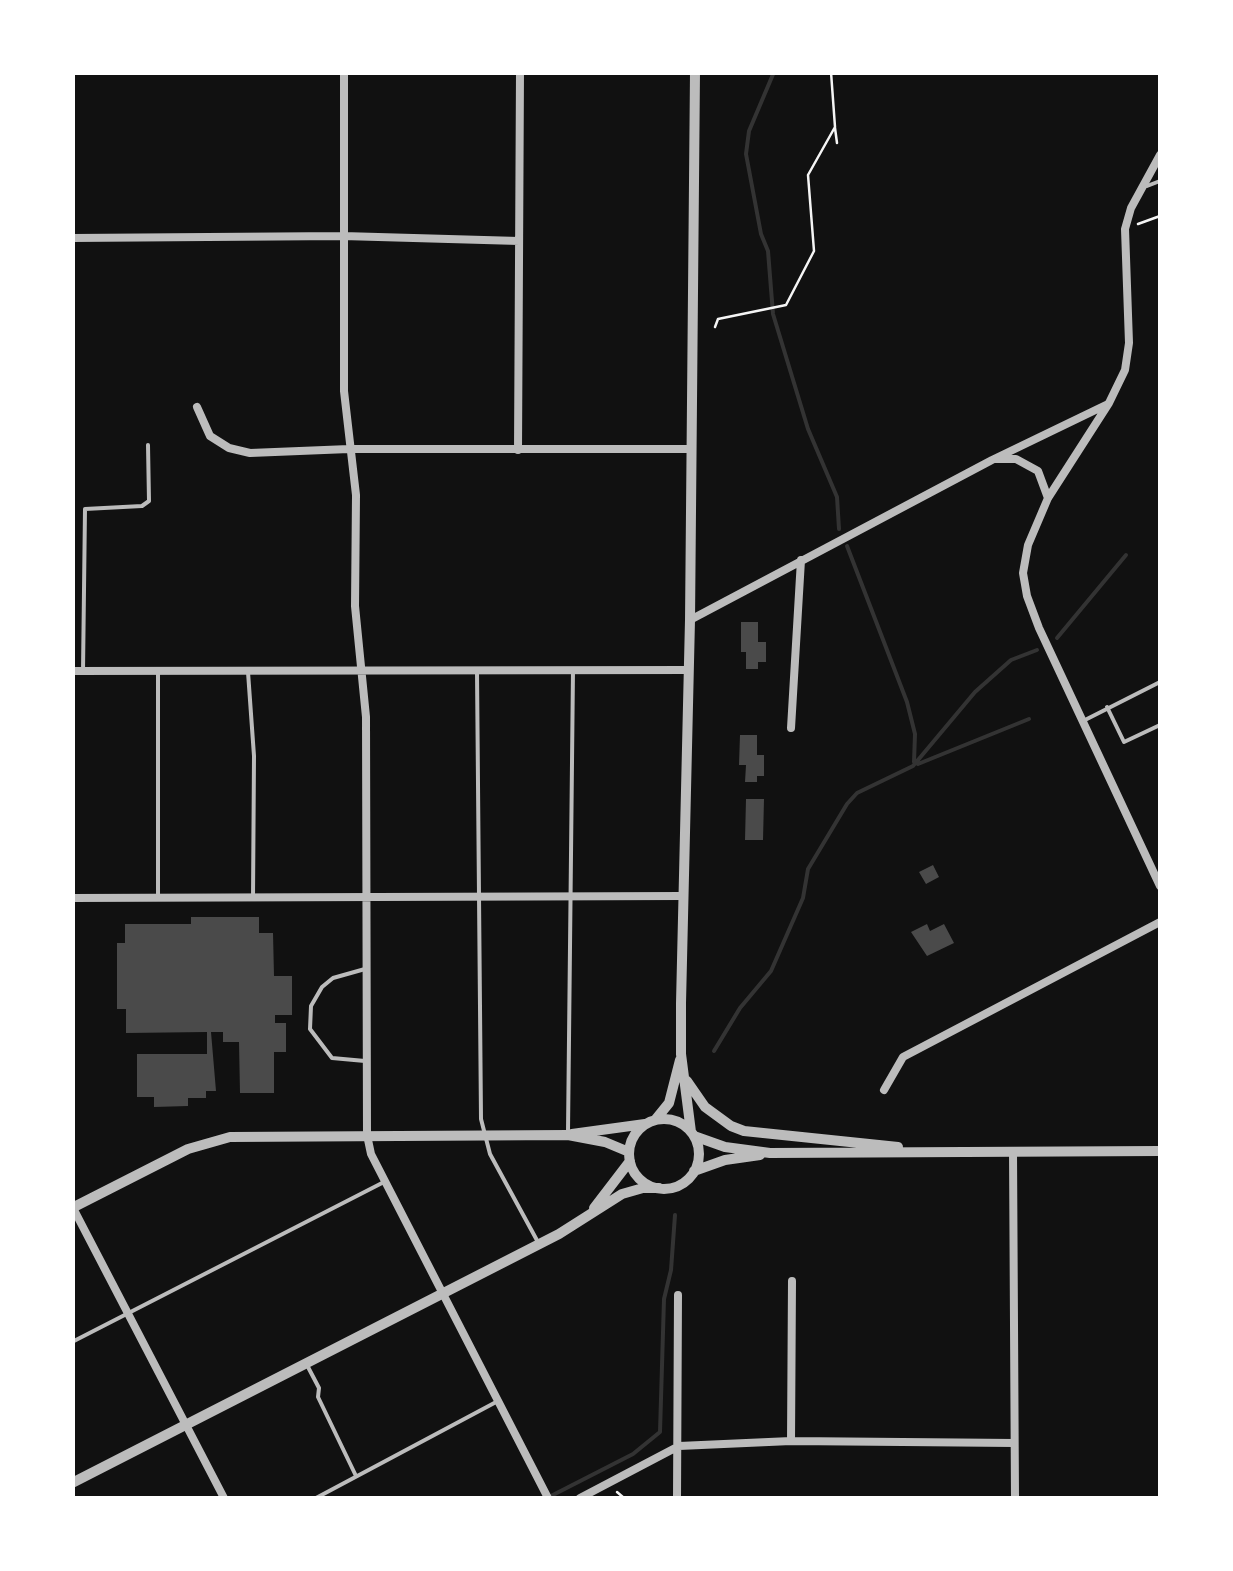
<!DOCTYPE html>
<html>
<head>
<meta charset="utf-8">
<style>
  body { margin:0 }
  #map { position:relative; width:1233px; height:1571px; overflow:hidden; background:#111; font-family:"Space Grotesk",sans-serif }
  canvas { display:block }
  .frame { position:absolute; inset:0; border:75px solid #fff; pointer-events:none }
</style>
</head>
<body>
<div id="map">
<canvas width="1233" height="1571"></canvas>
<div class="frame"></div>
</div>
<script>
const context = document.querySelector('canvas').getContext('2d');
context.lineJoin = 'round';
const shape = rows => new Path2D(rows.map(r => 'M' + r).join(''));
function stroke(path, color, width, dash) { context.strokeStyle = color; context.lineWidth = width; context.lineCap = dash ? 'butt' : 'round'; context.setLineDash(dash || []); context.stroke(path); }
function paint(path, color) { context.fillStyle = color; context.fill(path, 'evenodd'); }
const stream = shape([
  [774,72,749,131,746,154,761,234,768,251,773,314,808,429,837,497,839,529],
  [847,546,907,702,915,734,914,762],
  [1057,638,1126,555],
  [918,764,1029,719],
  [714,1051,740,1008,771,971,803,898,808,869,847,804,857,793,913,766,975,692,1011,660,1037,650],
  [547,1498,633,1454,660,1432,664,1299,671,1270,675,1215]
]);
const building = shape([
  [741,622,758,622,758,642,766,642,766,662,758,662,758,669,746,669,746,652,741,652],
  [740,735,757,735,757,755,764,755,764,776,757,776,757,782,745,782,746,765,739,765],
  [746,799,764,799,763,840,745,840],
  [933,865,939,877,926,884,919,872],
  [191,917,259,917,259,933,273,933,274,976,292,976,292,1015,275,1015,275,1023,286,1023,286,1052,274,1052,274,1093,240,1093,239,1042,223,1042,223,1032,211,1032,216,1091,206,1091,206,1098,188,1098,188,1106,154,1107,154,1097,137,1097,137,1054,207,1054,207,1032,126,1033,126,1009,117,1009,117,943,125,943,125,924,191,924],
  [927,924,930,931,944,924,954,943,927,956,911,932]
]);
const path = shape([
  [835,128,837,143],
  [1138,224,1160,216],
  [715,327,718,319,786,305,814,251,808,175,835,127,831,72],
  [617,1492,624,1498]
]);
const service = shape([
  [1147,186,1160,181],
  [83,671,85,509,142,506,149,501,148,445],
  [248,672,254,756,253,898],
  [477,672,481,1119,490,1154,539,1244],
  [158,673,158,898],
  [1107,707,1124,742,1160,725],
  [1083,721,1160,682],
  [365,1061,332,1058,310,1029,311,1006,322,987,333,978,365,969],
  [568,1131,573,670],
  [72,1342,384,1182],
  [308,1367,319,1388,318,1397,356,1476],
  [316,1498,498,1401]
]);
const minor = shape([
  [344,72,344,391,356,495,355,606,366,717,367,1135,371,1154,548,1498],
  [1160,155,1131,208,1125,229,1129,343,1125,370,1109,403,1048,498,1028,545,1023,573,1027,596,1039,628,1160,886],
  [72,238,343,236,519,241],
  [197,407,210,436,229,448,250,453,349,449,692,449],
  [518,450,520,72],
  [996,459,1016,459,1038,471,1048,498],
  [690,620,992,460,1108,404],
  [72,671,689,670],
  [791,728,801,560],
  [72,898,683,896],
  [884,1090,903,1057,1160,922],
  [1013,1151,1015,1498],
  [72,1206,224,1498],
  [791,1441,792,1281],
  [580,1498,679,1446,791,1441,1014,1443],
  [677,1498,678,1295]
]);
const tertiary = shape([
  [687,1081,705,1107,731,1126,744,1131,898,1147],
  [656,1119,669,1103,680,1060],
  '629 1154a35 35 0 1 1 70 0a35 35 0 1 1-70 0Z',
  [691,1132,681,1054,681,1003,690,620,695,72],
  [572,1134,645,1124],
  [694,1136,725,1147,770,1153,1160,1151],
  [694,1171,725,1160,760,1155],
  [72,1208,188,1149,230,1137,568,1135,605,1142,629,1152],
  [594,1208,630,1161],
  [72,1483,559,1234,622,1194,643,1188,659,1188]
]);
stroke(stream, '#333', 4);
paint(building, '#4a4a4a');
stroke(path, '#f5f5f5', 2.5);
stroke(service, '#bcbcbc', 4);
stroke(minor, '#bcbcbc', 8);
stroke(tertiary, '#bcbcbc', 10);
</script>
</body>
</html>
